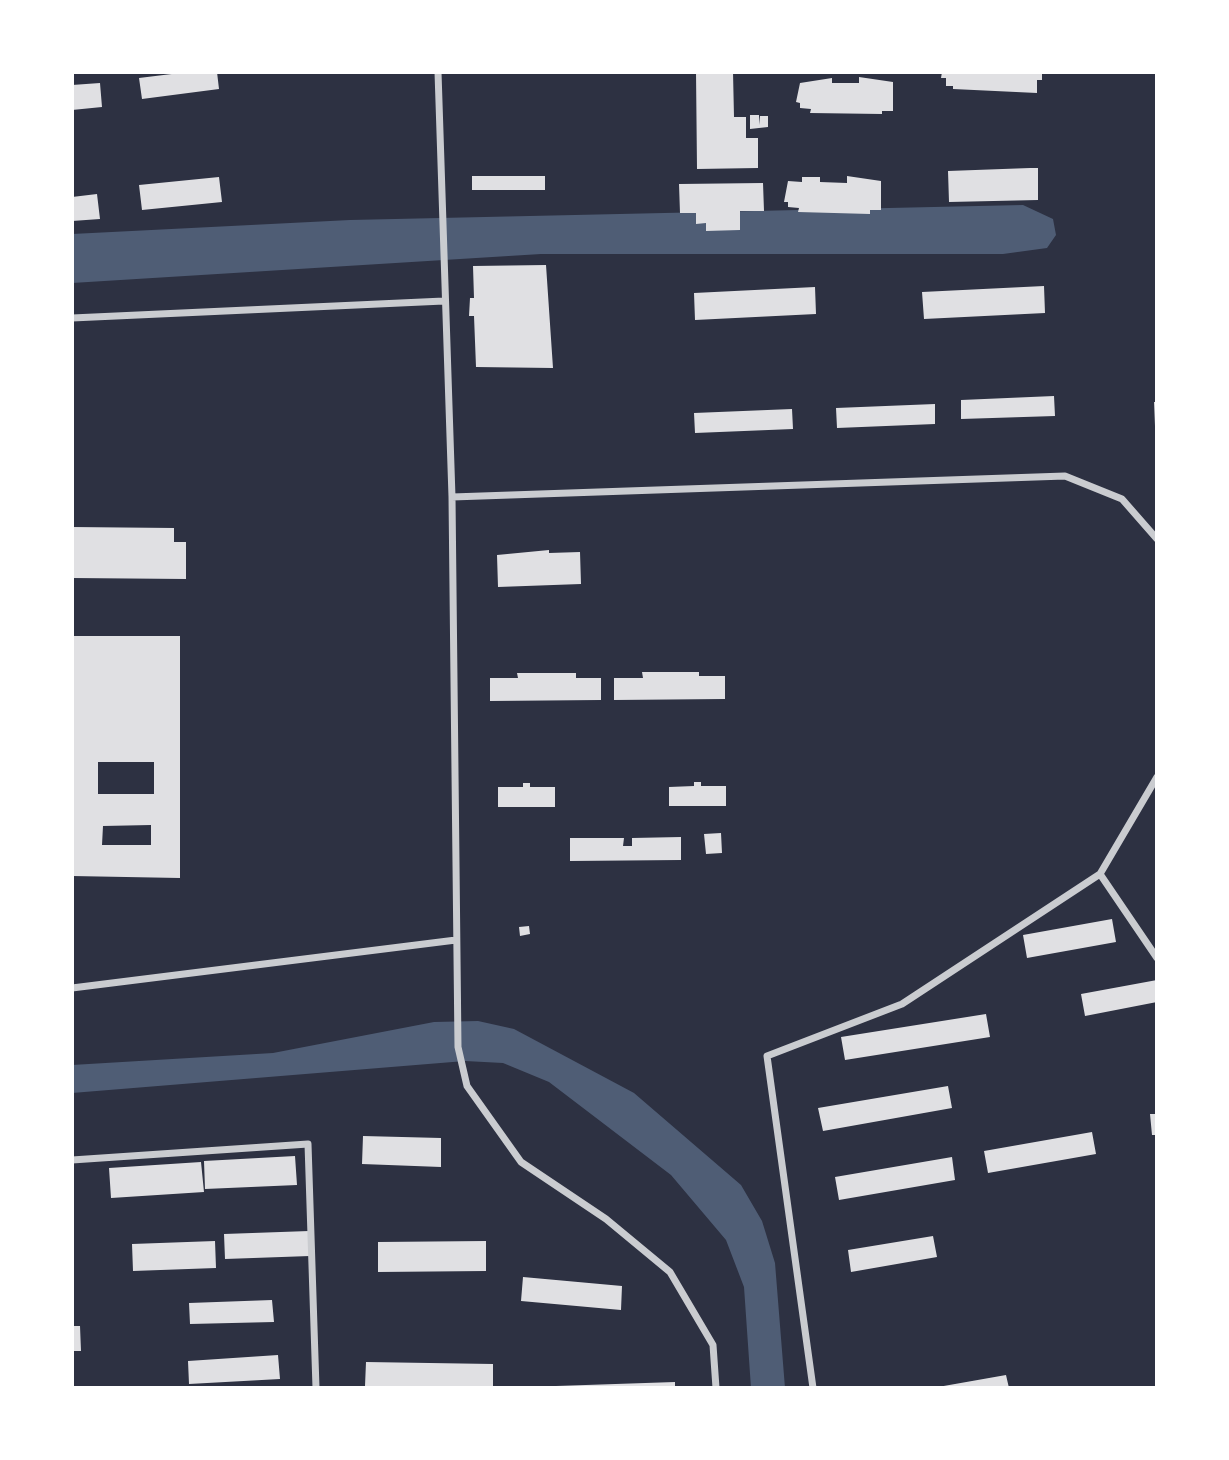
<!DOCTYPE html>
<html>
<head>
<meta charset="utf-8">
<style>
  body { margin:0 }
  #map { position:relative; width:1229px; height:1460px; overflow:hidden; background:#2d3142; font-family:"Public Sans",sans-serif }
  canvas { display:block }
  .frame { position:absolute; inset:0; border:74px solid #fff; pointer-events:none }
</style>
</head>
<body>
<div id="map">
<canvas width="1229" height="1460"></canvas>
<div class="frame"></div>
</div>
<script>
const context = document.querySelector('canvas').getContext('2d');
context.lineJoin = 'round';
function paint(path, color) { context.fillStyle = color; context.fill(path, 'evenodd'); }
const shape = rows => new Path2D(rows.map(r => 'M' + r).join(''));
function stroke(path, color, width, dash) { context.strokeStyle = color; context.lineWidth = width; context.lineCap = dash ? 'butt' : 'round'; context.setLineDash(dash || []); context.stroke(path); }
const water = shape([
  [1023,205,1053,219,1056,235,1047,248,1003,254,541,254,72,283,72,234,350,220],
  [478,1021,514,1029,634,1093,741,1185,762,1221,775,1263,785,1388,751,1388,744,1287,726,1240,671,1175,549,1082,503,1063,465,1061,72,1093,72,1065,273,1053,434,1022]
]);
const building = shape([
  [188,72,217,72,219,89,142,99,139,78],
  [696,72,733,72,734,117,746,117,746,138,758,138,758,168,697,169],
  [942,72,1042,72,1042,80,1037,80,1037,93,953,89,953,86,946,86,946,78,941,78],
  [859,77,893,82,893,111,882,111,882,114,810,113,811,109,800,108,800,103,796,102,800,83,832,78,832,83,859,83],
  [100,83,102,107,72,110,72,85],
  [750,115,759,115,759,125,760,116,768,116,768,127,750,129],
  [1030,168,1038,168,1038,200,949,202,948,171],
  [472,176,545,176,545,190,472,190],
  [847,176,881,181,881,210,870,210,870,214,798,212,799,208,788,207,788,202,784,202,788,181,802,182,802,177,820,177,820,182,847,183],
  [219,177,222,202,142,210,139,185],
  [763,183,764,211,740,211,740,230,706,231,706,223,696,224,696,213,680,213,679,184],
  [97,194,100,219,72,221,72,197],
  [546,265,553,368,476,367,474,316,469,316,470,298,474,298,473,266],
  [1044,286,1045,313,924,319,922,292],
  [815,287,816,314,695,320,694,293],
  [1054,396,1055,416,961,419,961,400],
  [1154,402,1157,402,1157,426,1155,426],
  [935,404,935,424,837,428,836,408],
  [792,409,793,429,695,433,694,413],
  [72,527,174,528,174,542,186,542,186,579,72,578],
  [549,550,549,553,580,552,581,584,498,587,497,555],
  [72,636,180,636,180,878,72,876],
  [98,762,154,762,154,794,98,794],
  [151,825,151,845,102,845,103,826],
  [642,672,699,672,699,676,725,676,725,699,614,700,614,678,643,678],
  [517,673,576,673,576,678,601,678,601,700,490,701,490,678,518,678],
  [694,782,701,782,701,786,726,786,726,806,669,806,669,787,694,786],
  [523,783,530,783,530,787,555,787,555,807,498,807,498,787,523,787],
  [721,833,722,853,706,854,704,834],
  [681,837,681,860,570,861,570,838,624,838,623,846,632,846,632,838],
  [1112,919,1116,942,1027,958,1023,935],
  [529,926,530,934,520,936,519,927],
  [1157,980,1157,1002,1085,1016,1081,994],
  [986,1014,990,1037,845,1060,841,1037],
  [948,1086,952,1108,823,1131,818,1108],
  [1150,1114,1157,1114,1157,1135,1152,1135],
  [1092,1132,1096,1154,988,1173,984,1151],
  [363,1136,441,1138,441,1167,362,1164],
  [295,1156,297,1185,205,1189,204,1161],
  [952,1157,955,1180,839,1200,835,1177],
  [201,1162,204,1192,111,1198,109,1168],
  [309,1231,310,1256,225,1259,224,1234],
  [933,1236,937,1257,851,1272,848,1250],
  [215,1241,216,1268,133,1271,132,1244],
  [486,1241,486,1271,378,1272,378,1242],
  [523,1277,622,1286,621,1310,521,1301],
  [272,1300,274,1322,190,1324,189,1303],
  [72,1326,80,1326,81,1351,72,1351],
  [278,1355,280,1379,189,1384,188,1361],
  [366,1362,493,1364,493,1388,365,1386],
  [1006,1375,1009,1388,938,1388,938,1387],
  [675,1382,675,1388,556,1388,556,1386]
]);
const minor = shape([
  [438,72,452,497,458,1047,467,1086,521,1162,606,1219,670,1272,713,1345,716,1388],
  [72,318,444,301],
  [452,497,1065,476,1122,499,1157,539],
  [1100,874,1157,958],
  [72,988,456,940],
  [72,1160,308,1144,316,1388],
  [813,1388,767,1056,902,1004,1100,874,1157,777]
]);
paint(water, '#4f5d75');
paint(building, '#e0e0e3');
stroke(minor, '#caccd0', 7);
</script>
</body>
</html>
